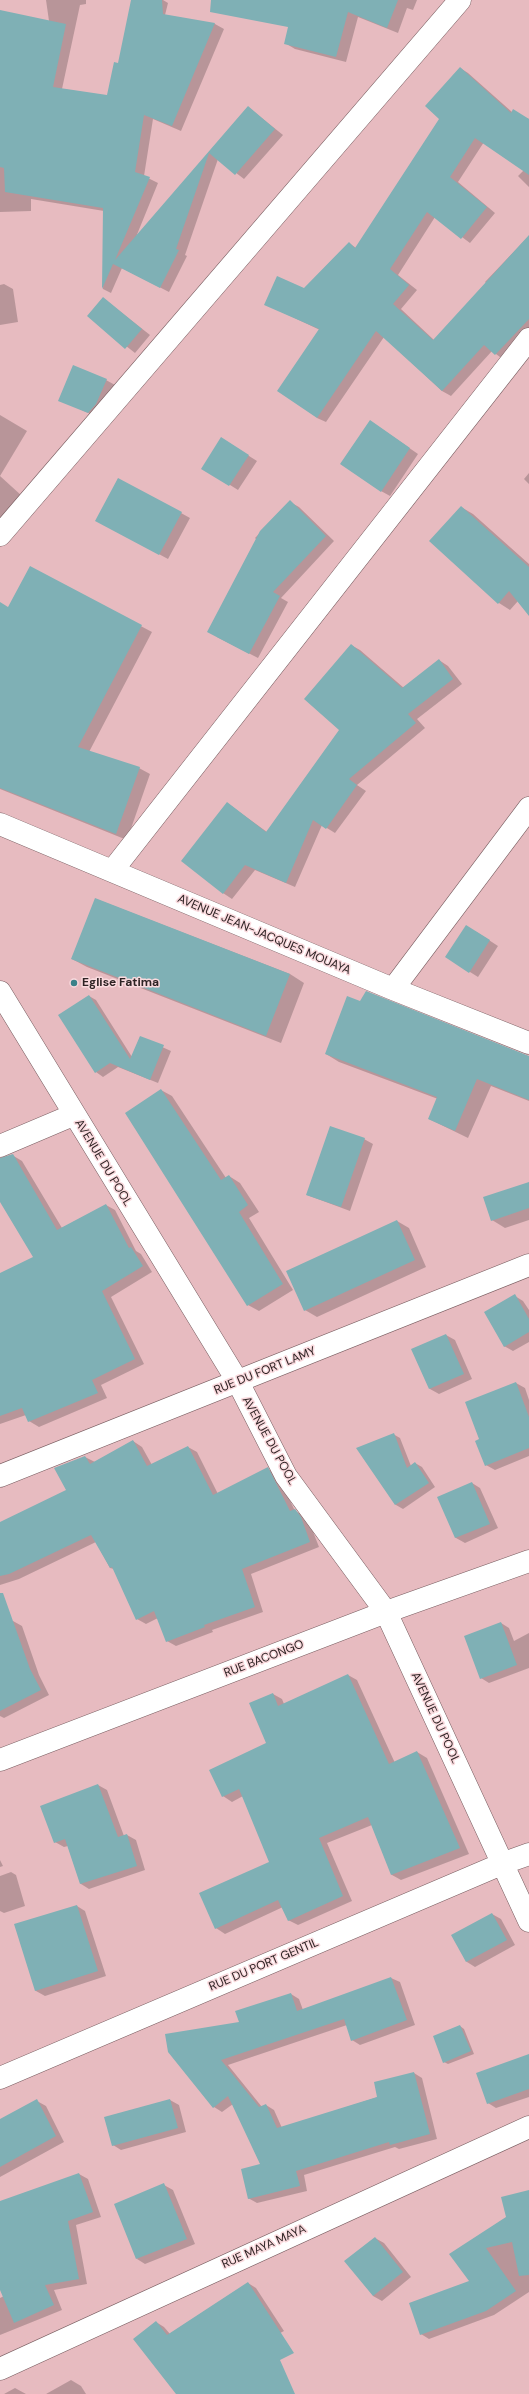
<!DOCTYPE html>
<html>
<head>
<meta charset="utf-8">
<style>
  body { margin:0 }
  canvas { display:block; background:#fadade }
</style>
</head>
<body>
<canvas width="529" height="2394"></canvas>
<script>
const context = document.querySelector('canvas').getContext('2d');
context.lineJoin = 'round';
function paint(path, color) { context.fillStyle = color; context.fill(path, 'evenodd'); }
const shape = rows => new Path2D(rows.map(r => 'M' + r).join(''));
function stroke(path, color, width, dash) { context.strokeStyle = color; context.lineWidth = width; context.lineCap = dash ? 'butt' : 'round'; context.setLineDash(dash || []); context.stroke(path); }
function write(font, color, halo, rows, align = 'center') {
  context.font = font + ' "DM Sans",sans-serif'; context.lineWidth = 3; context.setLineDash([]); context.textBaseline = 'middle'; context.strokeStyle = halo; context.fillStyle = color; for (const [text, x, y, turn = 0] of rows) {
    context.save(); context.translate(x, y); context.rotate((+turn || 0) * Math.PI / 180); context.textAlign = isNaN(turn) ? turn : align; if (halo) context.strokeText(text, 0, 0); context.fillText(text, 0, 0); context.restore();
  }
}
const green = shape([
  [0,0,529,0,529,2394,0,2394]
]);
const shadow = shape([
  [46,0,86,0,86,4,80,5,62,89,108,96,119,64,132,0,163,0,168,3,165,15,215,24,224,29,181,131,153,119,144,176,158,183,136,237,248,107,283,135,244,179,218,159,185,255,187,256,169,292,122,268,111,293,103,289,104,211,31,199,31,211,0,212,0,26,49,21],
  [296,0,417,0,413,10,407,8,398,33,358,17,346,62,295,49,285,43],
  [460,68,468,73,512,112,529,119,529,187,518,176,524,170,484,142,458,182,495,213,470,243,435,217,398,275,417,290,401,309,434,340,487,284,485,282,525,240,529,242,529,334,504,360,492,351,451,396,442,391,384,337,326,422,317,418,320,330,265,304,304,289,349,243,356,248,440,119],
  [4,284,13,289,18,322,0,325,0,285],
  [103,298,150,335,135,353,88,316],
  [106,380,115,385,97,417,60,400],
  [0,415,27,431,0,476],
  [379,427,418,454,390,496,381,491],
  [230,444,257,461,238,490,203,468],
  [529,473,529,484,524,479],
  [0,476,22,496,0,522],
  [290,502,299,507,334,541,281,598,288,602,258,658,217,637,257,540,255,538],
  [461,507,473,514,529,564,529,615,518,601,510,610,499,603,431,541],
  [181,513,190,518,168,559,105,525],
  [31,568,152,632,89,752,139,768,150,774,127,840,0,789,0,612,9,608],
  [351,645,360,650,404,688,439,660,448,666,462,684,417,719,425,728,357,785,366,791,335,833,322,825,295,887,255,870,232,899,223,893,227,803,267,832,340,730],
  [96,899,290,974,304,983,281,1043,87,967,72,959],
  [475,931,498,946,478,977,446,957],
  [89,996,96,1000,132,1057,140,1037,171,1051,158,1083,118,1067,103,1077,96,1072],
  [361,1002,529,1057,529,1101,491,1086,468,1138,429,1119,438,1099,339,1062,326,1054],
  [161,1090,172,1096,226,1178,229,1176,240,1183,259,1212,249,1218,293,1290,259,1311,248,1305],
  [364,1139,373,1144,350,1211,307,1195],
  [12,1155,22,1161,62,1228,106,1205,115,1210,136,1251,141,1254,152,1272,111,1297,144,1364,101,1385,107,1398,39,1427,29,1421,26,1415,0,1424,0,1274,35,1258,0,1200,0,1158],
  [529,1184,529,1220,505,1228,492,1220],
  [397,1221,409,1228,426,1267,317,1317,305,1310],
  [515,1296,523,1301,529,1310,529,1342,513,1351,504,1346],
  [446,1335,455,1340,472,1379,439,1394,430,1389,413,1349],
  [516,1383,525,1388,529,1400,529,1456,495,1470,486,1465,480,1440],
  [393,1434,400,1438,411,1466,415,1463,422,1467,435,1487,403,1509,396,1505,358,1449],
  [133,1441,142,1447,152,1465,188,1447,197,1452,218,1494,268,1469,277,1474,295,1511,304,1516,310,1524,319,1547,251,1574,263,1612,212,1630,213,1632,176,1646,167,1641,158,1618,146,1624,137,1619,114,1569,110,1568,96,1542,19,1579,0,1585,0,1523,68,1490,85,1457,95,1462],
  [472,1483,480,1488,498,1528,465,1543,456,1538,439,1497],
  [13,1621,22,1626,39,1675,49,1695,4,1718,0,1716,0,1625],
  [501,1623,509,1628,514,1641,529,1633,529,1668,489,1683,481,1678],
  [348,1675,357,1680,395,1763,417,1752,427,1758,469,1854,401,1880,392,1875,372,1825,327,1843,352,1901,298,1925,288,1920,283,1907,225,1934,216,1928,270,1862,243,1796,232,1802,223,1796,267,1744,273,1694,282,1699,284,1704],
  [98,1785,107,1790,124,1836,127,1835,136,1840,145,1870,89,1889,81,1884,68,1846,64,1847,55,1842],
  [0,1860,3,1866,0,1867],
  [11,1872,16,1875,25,1906,4,1913,0,1911,0,1876],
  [77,1906,85,1911,106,1976,45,1996,36,1991,15,1925],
  [492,1914,501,1919,515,1945,475,1967,467,1962,453,1936],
  [391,1978,400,1982,415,2025,360,2045,352,2040,347,2025,228,2065,262,2107,266,2105,274,2110,282,2128,378,2097,414,2073,422,2078,437,2139,399,2149,395,2147,304,2175,307,2191,257,2203,248,2198,261,2165,233,2104,222,2112,214,2107,169,2051,240,2023,291,1994,299,1999,303,2010],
  [460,2026,464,2029,474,2054,448,2064,444,2062],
  [529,2055,529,2097,496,2108,488,2103],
  [170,2100,179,2105,186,2132,121,2150,113,2145],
  [37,2101,46,2106,64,2142,0,2177,0,2120],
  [79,2174,88,2179,101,2217,76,2225,87,2284,54,2290,62,2310,0,2335,0,2298,4,2296,0,2288,0,2202],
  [164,2185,173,2190,195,2244,145,2264,137,2259],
  [529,2191,529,2292,494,2315,429,2339,421,2334,470,2281,452,2254,507,2217],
  [375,2238,384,2243,411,2277,382,2301,373,2296],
  [248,2283,256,2288,284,2331,267,2340,291,2394,177,2394,156,2322,164,2327,170,2334],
  [71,2380,81,2386,86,2394,46,2394],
  [15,2388,26,2394,4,2394]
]);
const building = shape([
  [131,0,162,0,163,14,215,23,172,126,144,115,135,172,150,177,115,260,248,106,275,129,235,175,209,153,176,249,179,250,160,288,113,264,102,289,103,208,5,192,4,168,0,167,0,10,66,24,53,87,107,95,114,62,118,63],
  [211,0,398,0,387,28,348,12,336,57,284,44,288,27,210,12],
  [460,67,511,113,513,109,529,119,529,175,475,138,450,177,487,207,461,239,427,212,390,269,409,285,393,304,433,340,529,235,529,319,495,355,484,345,442,391,376,331,317,418,277,391,319,329,264,305,277,276,304,288,349,242,355,248,439,119,425,106],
  [103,297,142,329,125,349,87,316],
  [73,365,107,379,96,404,88,413,58,401],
  [370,420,410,448,381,492,340,464],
  [221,437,249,455,229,486,201,469],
  [118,478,182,512,159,555,95,521],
  [290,500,326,536,273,592,280,596,249,654,207,632,260,531],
  [461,506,529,567,529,616,509,591,498,604,429,541],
  [30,566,142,625,78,747,140,767,116,834,0,788,0,602,8,607],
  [351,644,402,688,439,659,453,679,408,714,416,723,349,779,357,785,326,829,313,820,286,883,245,865,223,894,181,861,227,802,266,832,339,730,304,699],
  [95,898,290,974,266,1036,71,959],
  [466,925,490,940,469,973,445,957],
  [366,991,529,1056,529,1100,477,1079,455,1131,428,1119,437,1097,325,1054,347,996,360,1001],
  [89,995,130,1059,140,1036,164,1045,150,1080,110,1063,95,1073,58,1015],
  [161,1089,221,1180,229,1175,248,1205,239,1212,283,1284,247,1306,125,1113],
  [330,1126,365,1138,341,1207,306,1195],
  [13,1154,57,1230,106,1204,129,1248,131,1247,143,1266,102,1291,135,1359,92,1380,98,1393,28,1422,22,1408,0,1416,0,1273,33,1257,0,1202,0,1158],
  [529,1182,529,1208,491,1221,483,1197],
  [397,1220,415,1260,304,1311,286,1271],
  [515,1294,529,1319,529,1332,504,1347,484,1312],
  [446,1334,464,1374,429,1389,411,1349],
  [516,1382,529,1417,529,1448,485,1466,475,1441,479,1439,465,1402],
  [394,1433,407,1468,415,1462,429,1483,395,1505,356,1448],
  [133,1440,147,1466,188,1446,213,1495,268,1467,290,1511,295,1509,301,1517,310,1542,242,1569,255,1607,204,1625,205,1627,166,1642,154,1611,136,1620,112,1567,110,1568,91,1535,9,1574,0,1576,0,1522,66,1490,54,1468,85,1456,90,1464],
  [472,1482,490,1524,455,1538,437,1497],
  [0,1593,3,1593,30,1669,41,1690,0,1711],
  [501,1622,517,1665,480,1679,464,1636],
  [348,1674,389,1764,417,1751,460,1848,391,1875,368,1817,319,1838,343,1896,288,1921,278,1900,215,1929,199,1893,269,1862,239,1789,222,1797,209,1770,266,1743,249,1703,273,1693,278,1706],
  [98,1784,118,1837,127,1834,137,1866,80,1884,65,1839,54,1843,40,1806],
  [77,1905,98,1971,35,1991,14,1924],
  [492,1913,507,1940,466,1962,451,1935],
  [391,1977,407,2020,351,2041,344,2019,221,2060,259,2107,266,2104,277,2128,377,2097,374,2082,414,2072,430,2134,390,2145,389,2142,296,2171,300,2186,248,2199,241,2169,260,2164,228,2096,213,2108,168,2052,165,2034,239,2022,235,2011,291,1993,297,2011],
  [460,2025,471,2051,443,2063,433,2036],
  [529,2054,529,2089,487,2104,476,2073],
  [37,2099,56,2136,0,2167,0,2119],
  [170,2099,178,2128,112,2146,104,2117],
  [79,2173,93,2212,68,2221,79,2279,45,2285,54,2305,14,2323,0,2290,0,2201],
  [164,2183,187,2239,136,2259,114,2204],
  [529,2190,529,2275,519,2276,512,2242,486,2248,516,2291,486,2311,420,2335,409,2303,469,2281,449,2254,506,2217,501,2197],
  [375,2237,403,2272,373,2296,344,2261],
  [248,2282,294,2353,280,2360,295,2394,176,2394,133,2339,156,2321,167,2335]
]);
const minor = shape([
  [0,535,460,0],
  [0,824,393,989,529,1043],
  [112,871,529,339],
  [393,989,529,808],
  [0,992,238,1382,286,1476,386,1612,529,1921],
  [0,1146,73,1115],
  [0,1476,529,1265],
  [0,1760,386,1612,529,1561],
  [0,2078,504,1863,529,1854],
  [0,2369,529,2127]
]);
const markers = [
  [74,983,4,"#3a8189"]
];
const streetNames = [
  ["AVENUE JEAN-JACQUES MOUAYA",264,935,23],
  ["AVENUE DU POOL",103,1163,59],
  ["RUE DU FORT LAMY",265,1371,-22],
  ["AVENUE DU POOL",269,1441,61],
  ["RUE BACONGO",264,1659,-21],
  ["AVENUE DU POOL",435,1718,65],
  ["RUE DU PORT GENTIL",264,1965,-23],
  ["RUE MAYA MAYA",264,2247,-24]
];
const poiNames = [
  ["Eglise Fatima",82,983]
];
paint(green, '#e7bbc0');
paint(shadow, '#0003');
paint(building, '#7fb0b5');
stroke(minor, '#795e61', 23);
stroke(minor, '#fff', 22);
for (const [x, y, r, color] of markers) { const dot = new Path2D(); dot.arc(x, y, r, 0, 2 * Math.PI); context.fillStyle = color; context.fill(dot); stroke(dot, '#fadade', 1.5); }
write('12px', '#2e2324', '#fadade', streetNames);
write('bold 12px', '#2e2324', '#fadade', poiNames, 'left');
</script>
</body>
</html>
